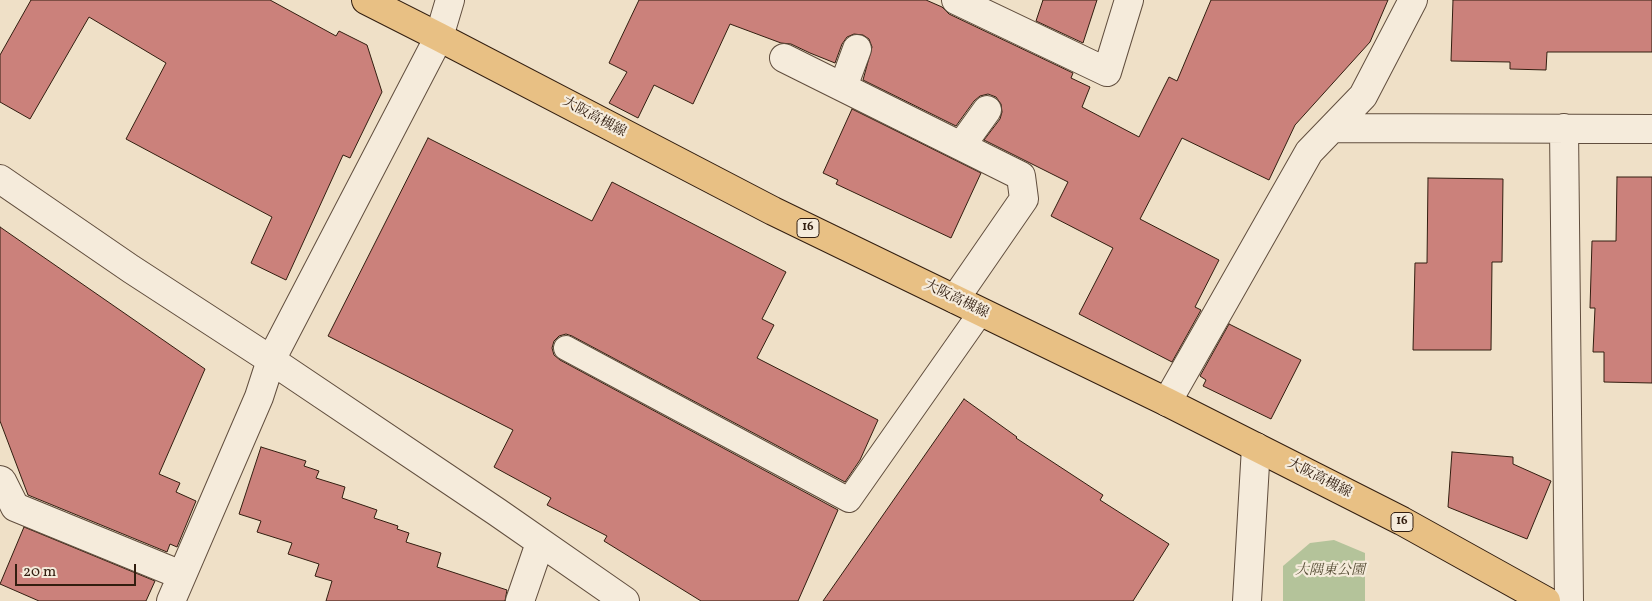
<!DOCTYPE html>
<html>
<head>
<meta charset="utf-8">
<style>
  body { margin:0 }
  #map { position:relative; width:1652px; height:601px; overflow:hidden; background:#efe0c7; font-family:Vollkorn,serif }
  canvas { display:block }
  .scale { position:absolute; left:15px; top:564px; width:121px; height:22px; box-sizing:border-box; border:2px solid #321e10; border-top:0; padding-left:6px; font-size:15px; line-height:18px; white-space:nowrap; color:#321e10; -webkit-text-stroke:4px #f5ebdb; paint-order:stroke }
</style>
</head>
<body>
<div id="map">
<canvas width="1652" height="601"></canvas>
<div class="scale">20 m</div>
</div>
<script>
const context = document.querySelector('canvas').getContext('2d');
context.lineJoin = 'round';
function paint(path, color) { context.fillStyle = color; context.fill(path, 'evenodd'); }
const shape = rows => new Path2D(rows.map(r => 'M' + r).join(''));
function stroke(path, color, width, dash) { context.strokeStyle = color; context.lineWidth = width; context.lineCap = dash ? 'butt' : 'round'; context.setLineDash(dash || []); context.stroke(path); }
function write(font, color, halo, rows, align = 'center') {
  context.font = font + ' Vollkorn,"Noto Serif JP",serif'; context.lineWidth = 4.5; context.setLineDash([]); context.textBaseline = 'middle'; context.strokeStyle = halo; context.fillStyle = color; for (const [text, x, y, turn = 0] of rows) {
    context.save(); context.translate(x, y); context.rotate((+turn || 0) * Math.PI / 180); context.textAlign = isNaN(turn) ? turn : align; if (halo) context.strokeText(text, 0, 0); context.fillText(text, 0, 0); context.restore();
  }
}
const green = shape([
  [1334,540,1365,553,1365,601,1283,601,1283,566,1310,543]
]);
const building = shape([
  [31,0,270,0,336,36,339,31,367,45,382,92,350,158,343,155,286,280,251,263,272,217,126,139,166,63,89,17,30,119,0,102,0,55,31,0],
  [639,0,926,0,942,7,949,14,1073,73,1071,78,1090,87,1082,107,1139,137,1169,77,1177,81,1211,0,1388,0,1370,42,1295,125,1269,180,1182,138,1140,219,1219,260,1195,307,1201,310,1172,362,1079,314,1113,248,1051,216,1068,182,984,140,1000,119,1002,112,1001,104,996,97,988,94,980,96,974,101,956,126,863,80,872,47,869,39,863,35,854,34,847,37,842,44,835,63,810,53,791,44,781,43,730,24,693,104,654,85,638,118,609,103,627,72,609,63,639,0],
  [1043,0,1097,0,1083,43,1036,21,1043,0],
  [1453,0,1652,0,1652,52,1547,52,1546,70,1510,69,1510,62,1451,61,1453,0],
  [852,109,981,173,951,238,836,184,838,180,823,173,852,109],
  [428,138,592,221,612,182,786,272,762,319,774,325,757,358,878,420,860,460,845,482,572,336,566,334,559,336,554,341,552,348,554,355,560,360,838,510,798,601,701,601,604,541,607,536,547,505,551,498,494,467,513,430,328,336,428,138],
  [1617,177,1652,177,1652,383,1604,382,1604,352,1593,352,1595,308,1590,308,1592,241,1616,241,1617,177],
  [1428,178,1503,179,1502,262,1492,262,1491,350,1413,350,1415,263,1427,263,1428,178],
  [0,227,205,369,159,474,180,483,176,492,196,501,177,547,170,544,167,552,28,495,0,421,0,227],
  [1229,324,1301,360,1271,419,1203,386,1206,380,1200,376,1229,324],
  [964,399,1017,437,1016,438,1103,495,1100,500,1169,544,1133,601,823,601,964,399],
  [261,447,306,461,304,466,319,471,316,478,345,487,342,498,377,510,374,518,398,526,397,529,409,533,406,542,441,553,437,567,507,590,505,601,326,601,332,581,315,576,319,564,288,554,292,543,257,532,261,521,239,514,261,447],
  [1452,452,1513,457,1513,464,1551,481,1527,539,1448,507,1452,452],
  [24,527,155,581,146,601,39,601,0,584,24,527]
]);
const service = shape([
  [566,348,849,500,981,312]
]);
const minor = shape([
  [956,0,1107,72,1129,0],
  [784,58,1021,176,1024,199,955,299],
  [843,87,857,49],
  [1333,128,1652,129],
  [1564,128,1569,601],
  [961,146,987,110],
  [0,179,131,269,271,360,497,512,625,601],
  [1167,402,1309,152,1363,96,1413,0],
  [0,480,2,481,15,507,181,575],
  [171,601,259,397,271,360,439,37,450,0],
  [520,601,540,543]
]);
const tertiary = shape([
  [1247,601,1256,447]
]);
const primary = shape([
  [366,0,439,37,773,211,1167,402,1402,521,1546,601]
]);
const shields = [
  [808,228,22],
  [1402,522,22]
];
const shieldNames = [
  ["16",808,228],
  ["16",1402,522]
];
const streetNames = [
  ["大阪高槻線",594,118,28],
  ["大阪高槻線",956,300,26],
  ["大阪高槻線",1319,479,27]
];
const parkNames = [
  ["大隅東公園",1330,571]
];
paint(green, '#b4c39a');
paint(building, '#cb817b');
stroke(building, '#321e10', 1);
stroke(service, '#614e3e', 26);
stroke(minor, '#614e3e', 30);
stroke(tertiary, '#614e3e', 30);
stroke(primary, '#321e10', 30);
stroke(service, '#f5ebdb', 24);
stroke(minor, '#f5ebdb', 28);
stroke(tertiary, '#f5ebdb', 28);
stroke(primary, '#e8c084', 28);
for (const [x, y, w] of shields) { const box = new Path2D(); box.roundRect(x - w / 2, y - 9.5, w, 19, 4); context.fillStyle = '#f5ebdb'; context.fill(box); stroke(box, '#321e10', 1); }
write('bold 12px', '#321e10', null, shieldNames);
write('14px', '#321e10', '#f5ebdb', streetNames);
write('italic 14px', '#595039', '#f5ebdb', parkNames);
</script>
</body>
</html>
